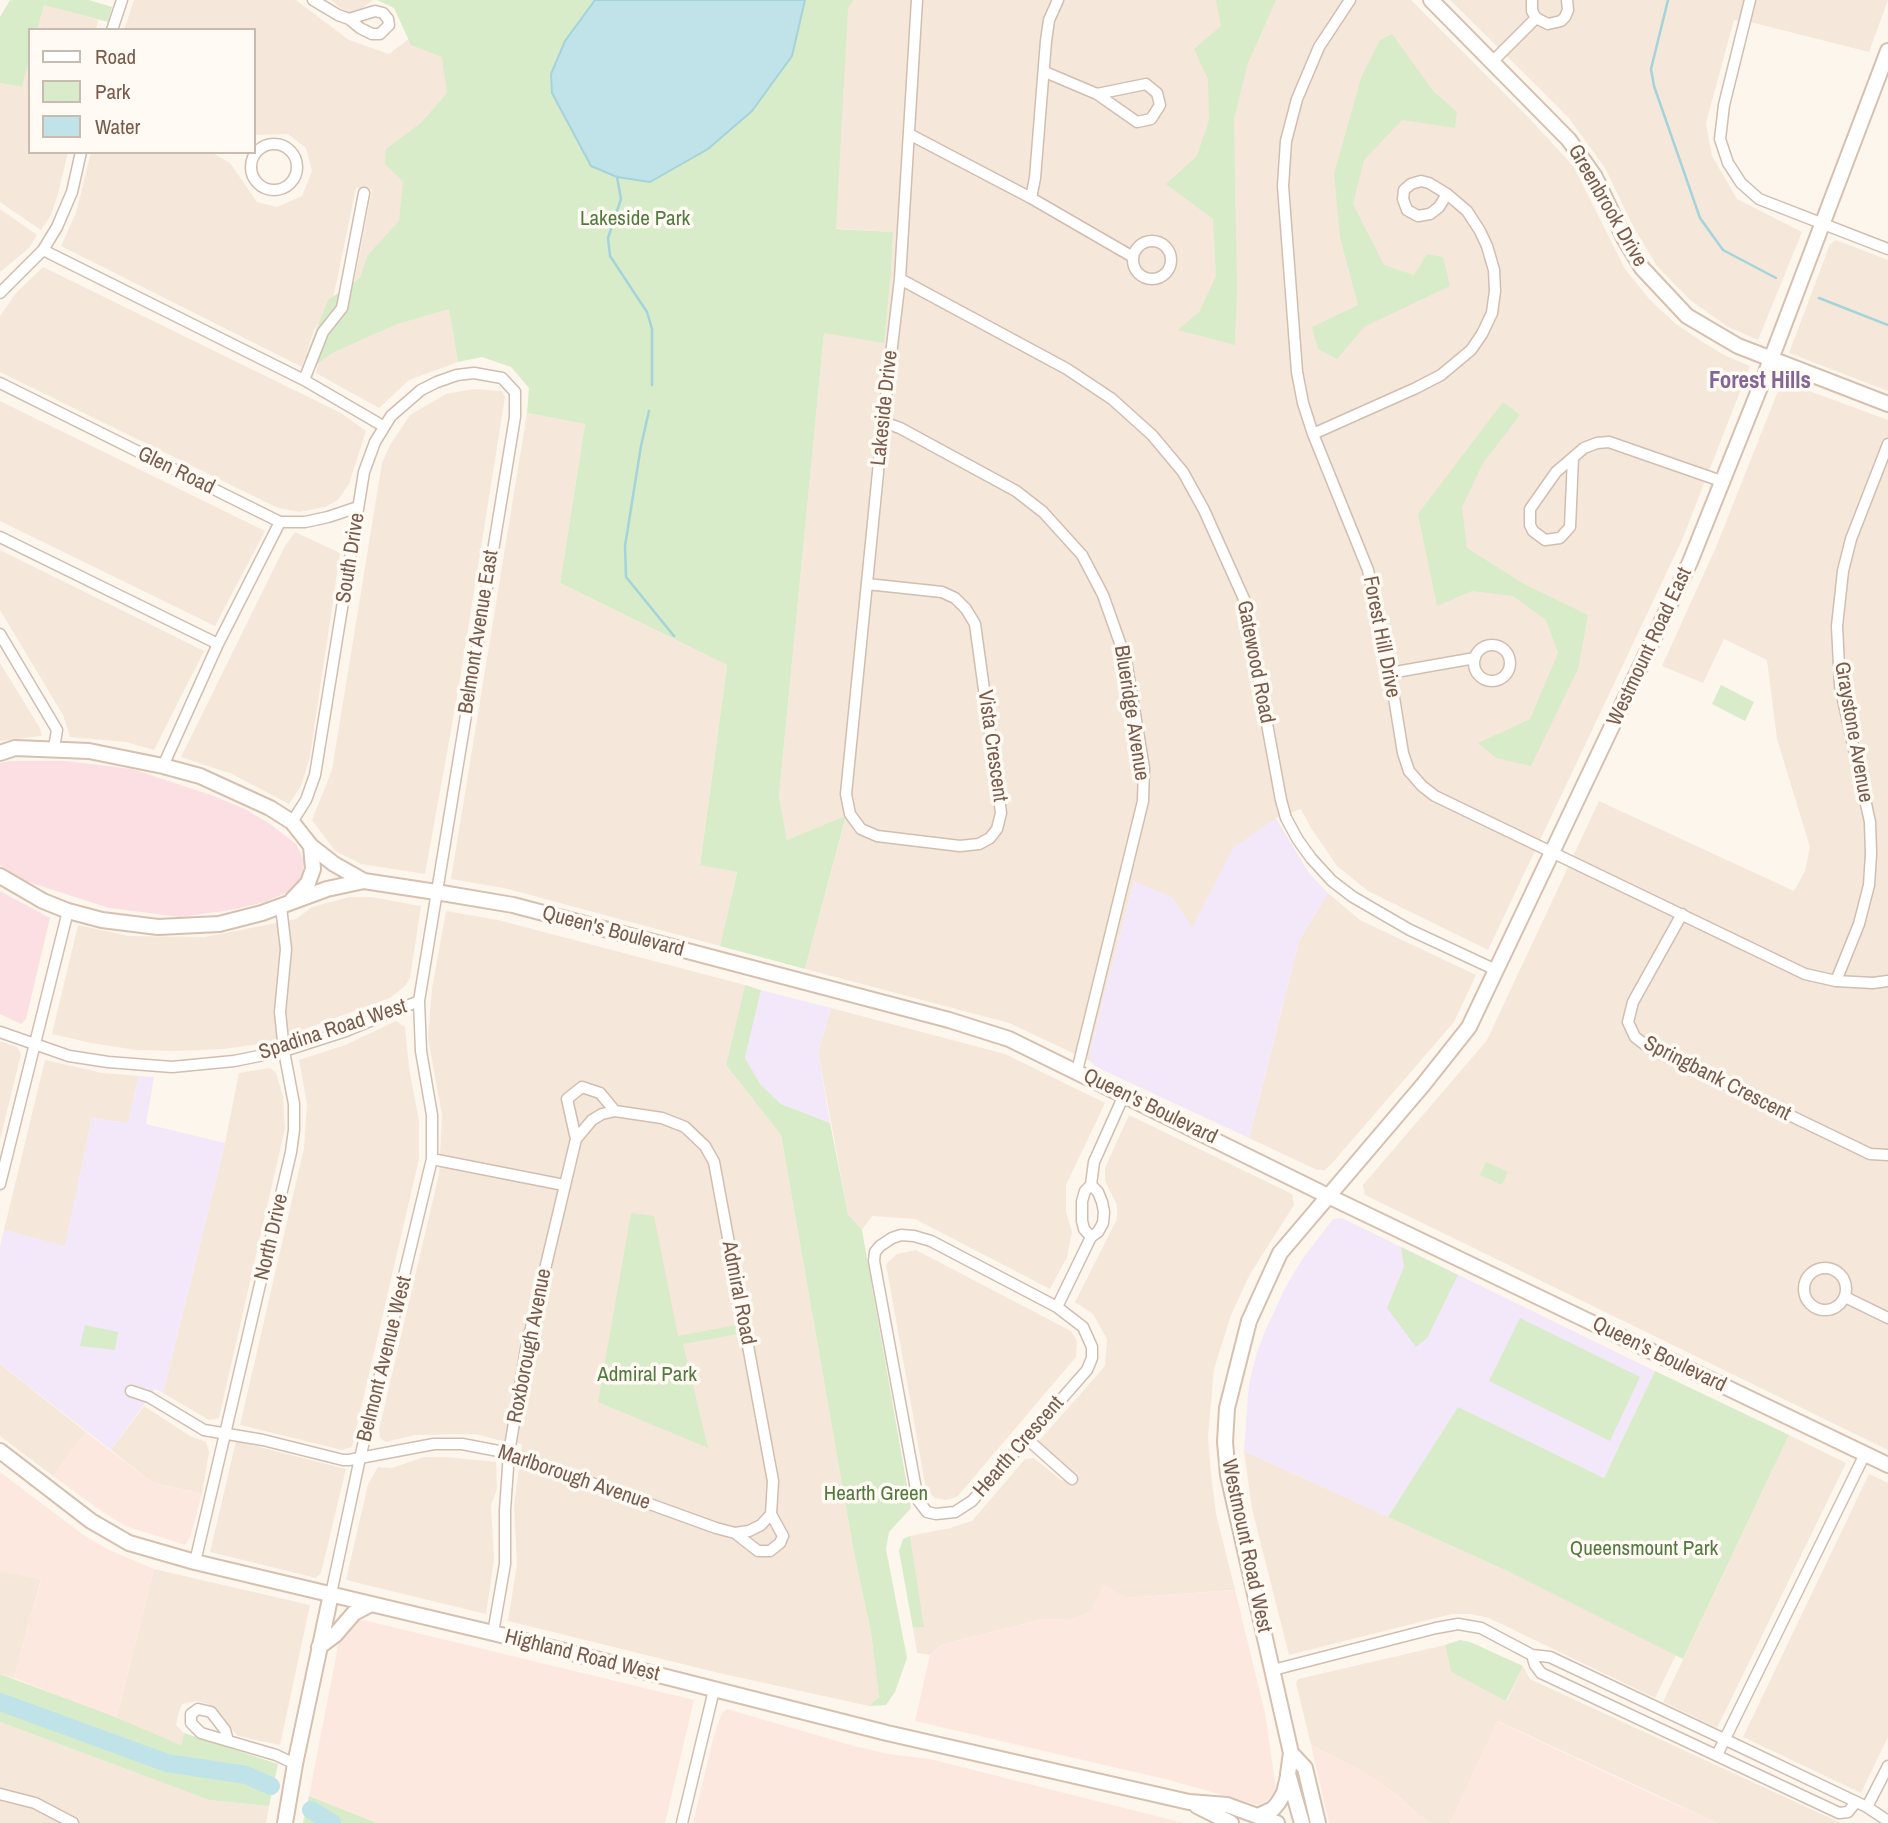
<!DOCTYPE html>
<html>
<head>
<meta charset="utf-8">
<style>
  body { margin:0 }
  #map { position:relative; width:1888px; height:1823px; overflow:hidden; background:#fdf6ec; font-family:"Archivo Narrow",sans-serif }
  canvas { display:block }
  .legend { position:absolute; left:28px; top:28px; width:228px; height:126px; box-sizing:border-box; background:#fffaf3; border:2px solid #cabbb1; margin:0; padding:9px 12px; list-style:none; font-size:21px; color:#7a5c4d }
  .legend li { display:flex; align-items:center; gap:14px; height:35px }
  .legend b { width:35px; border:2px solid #cabbb1 }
</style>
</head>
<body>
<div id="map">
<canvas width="1888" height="1823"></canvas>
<ul class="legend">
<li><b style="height:9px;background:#fff"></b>Road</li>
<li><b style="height:19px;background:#d8ecc9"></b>Park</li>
<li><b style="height:19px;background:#bfe3e8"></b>Water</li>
</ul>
</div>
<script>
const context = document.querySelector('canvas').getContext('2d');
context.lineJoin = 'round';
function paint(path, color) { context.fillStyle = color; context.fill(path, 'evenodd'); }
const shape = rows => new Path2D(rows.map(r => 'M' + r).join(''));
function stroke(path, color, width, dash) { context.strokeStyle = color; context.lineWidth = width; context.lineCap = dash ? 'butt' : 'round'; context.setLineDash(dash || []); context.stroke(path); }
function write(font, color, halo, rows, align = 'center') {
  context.font = font + ' "Archivo Narrow",sans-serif'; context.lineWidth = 7; context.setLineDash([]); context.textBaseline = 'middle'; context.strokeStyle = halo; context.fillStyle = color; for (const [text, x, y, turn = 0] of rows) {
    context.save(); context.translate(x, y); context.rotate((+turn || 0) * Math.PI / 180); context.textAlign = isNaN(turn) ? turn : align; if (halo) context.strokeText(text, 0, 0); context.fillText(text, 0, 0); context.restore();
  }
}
const residential = shape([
  [134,0,296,0,349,40,389,54,415,34,476,70,395,266,353,288,372,189,356,188,332,304,314,330,302,367,61,246,76,213,91,152,211,152,230,163,257,202,277,207,302,196,312,171,306,148,288,134,254,135,254,30,124,30],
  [331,0,373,0,357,12,345,12],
  [841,0,1411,0,1528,117,1574,167,1625,269,1650,300,1675,323,1701,341,1726,356,1750,366,1682,540,1488,950,1368,891,1337,866,1311,828,1301,809,1276,818,1192,928,1134,881,1090,1051,1090,1061,1009,1023,805,969,846,817,787,840,779,796,824,332,884,342,891,274,893,232,827,228],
  [1450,0,1888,0,1869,52,1754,23,1734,20,1706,123,1712,156,1737,199,1802,232,1758,340,1728,327,1690,300,1657,266,1635,230,1605,168,1568,117],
  [44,4,98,20,96,30,37,30],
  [30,58,30,152,68,152,58,194,51,215,41,230,0,202,0,83,22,87],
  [0,209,37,235,29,248,0,272],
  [1836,240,1888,260,1888,391,1789,353,1830,244],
  [43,267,341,413,366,431,349,484,338,500,325,507,299,512,278,508,0,372,0,316,16,293],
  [449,306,458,362,409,380,379,408,316,373,321,353,386,322],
  [1782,381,1888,420,1888,1450,1365,1195,1363,1185,1487,1040,1599,801,1794,891,1805,871,1810,847,1777,739,1767,660,1724,639,1703,683,1662,666,1716,547],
  [474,389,502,391,505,397,458,692,425,874,361,864,335,851,312,820,332,770,382,463,390,445,410,415,446,394],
  [0,401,265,531,215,626,0,521],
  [527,413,585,424,560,583,727,665,700,864,737,871,720,946,508,889,451,879],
  [295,532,340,553,310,757,301,786,289,804,232,774,181,757,285,546],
  [0,550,204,651,154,750,126,742,70,737,63,715,0,610],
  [0,663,40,728,42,736,0,741],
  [1328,893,1360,920,1476,975,1454,1022,1334,1161,1325,1170,1317,1170,1249,1138,1299,941],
  [349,897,371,897,421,906,410,978,405,986,390,998,266,1043,224,1049,174,1051,136,1050,91,1043,52,1034,78,925,129,936,205,937,296,919,312,907],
  [446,911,498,920,745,985,726,1065,781,1135,854,1553,871,1633,879,1697,869,1706,719,1673,508,1621,517,1564,514,1506,522,1444,498,1440,476,1434,415,1435,386,1442,380,1438,379,1430,439,1174,442,1115,428,1038,432,989],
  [831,1008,1005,1054,1105,1103,1066,1185,1066,1212,1072,1232,1067,1257,1050,1289,915,1219,872,1216,862,1230,848,1214,818,1052],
  [396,1021,405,1027,409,1068,419,1121,419,1159,352,1447,342,1450,240,1425,304,1148,307,1104,299,1060,345,1045],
  [0,1041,17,1047,21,1054,0,1140],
  [45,1060,103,1073,139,1076,128,1123,92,1118,65,1247,4,1230],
  [270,1068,276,1073,283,1096,285,1128,219,1418,209,1420,163,1393,225,1143,239,1073],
  [1129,1115,1292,1194,1294,1205,1250,1274,1231,1315,1214,1369,1208,1437,1211,1474,1216,1514,1235,1590,1126,1598,1069,1620,1045,1619,941,1645,930,1655,917,1653,913,1628,923,1627,910,1536,950,1528,972,1521,1025,1459,1034,1458,1062,1481,1067,1476,1076,1477,1039,1441,1105,1366,1107,1339,1093,1314,1075,1302,1117,1219,1117,1205,1105,1181,1105,1168],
  [916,1250,1071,1331,1077,1341,1076,1357,957,1497,945,1500,935,1498,926,1489,886,1264,897,1254],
  [0,1364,86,1432,53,1476,0,1436],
  [144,1406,190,1436,206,1442,209,1452,202,1494,153,1483,111,1450],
  [1789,1435,1846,1463,1717,1728,1663,1702],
  [236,1441,346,1469,321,1573,316,1578,210,1552],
  [1244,1451,1505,1570,1676,1655,1655,1698,1489,1618,1470,1614,1452,1614,1289,1655,1252,1509],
  [424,1457,447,1457,496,1462,497,1489,491,1505,494,1560,486,1614,346,1580,368,1484,378,1467,392,1468],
  [1869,1474,1888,1483,1888,1737,1861,1793,1743,1737],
  [154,1569,310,1605,280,1745,238,1736,208,1704,197,1701,182,1704,178,1715,176,1725,184,1733,181,1745,116,1719],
  [0,1570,41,1579,14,1678,0,1674],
  [1445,1645,1451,1672,1507,1701,1523,1666,1530,1679,1841,1823,1717,1823,1498,1721,1450,1823,1432,1823,1421,1817,1397,1795,1365,1773,1311,1745,1296,1683,1298,1679],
  [0,1722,209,1800,269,1806,266,1823,0,1823]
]);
const commercial = shape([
  [86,1432,153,1483,202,1494,190,1537,185,1545,125,1526,97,1508,53,1476],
  [0,1472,85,1536,109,1550,154,1569,116,1719,14,1678,41,1580,0,1570],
  [1103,1584,1126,1598,1235,1590,1265,1713,1276,1789,1268,1800,1258,1805,1169,1780,915,1721,930,1655,941,1645,1045,1619,1069,1620,1091,1611],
  [351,1617,694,1700,665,1823,377,1823,309,1796,343,1620],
  [727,1709,854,1746,888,1754,930,1759,1184,1823,693,1823,714,1735,722,1713],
  [1497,1721,1650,1793,1717,1823,1450,1823],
  [1311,1745,1365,1773,1397,1795,1421,1817,1432,1823,1329,1823]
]);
const education = shape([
  [1276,818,1309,873,1328,893,1299,941,1249,1138,1096,1067,1090,1061,1090,1051,1134,881,1173,898,1192,928,1233,848],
  [761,990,831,1008,818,1052,830,1123,781,1104,761,1085,745,1058],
  [139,1076,154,1077,146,1124,225,1143,163,1393,155,1389,111,1450,0,1364,0,1246,4,1230,65,1246,92,1118,128,1123],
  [1342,1218,1655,1371,1604,1478,1458,1408,1388,1517,1244,1451,1249,1383,1257,1352,1266,1329,1285,1288,1303,1258,1333,1219]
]);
const medical = shape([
  [10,761,66,761,132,769,211,795,245,809,270,824,296,844,304,860,302,879,290,891,265,902,231,910,180,917,109,908,19,879,0,865,0,763],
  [0,891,50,918,26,1019,21,1024,0,1014]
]);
const green = shape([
  [10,0,89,0,112,7,108,22,44,5,37,30,30,30,30,58,22,87,0,83,0,17],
  [377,0,853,0,848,9,836,229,893,232,891,274,884,343,824,333,779,796,787,840,846,816,805,969,720,946,737,872,700,865,727,665,560,583,585,424,527,413,529,388,511,367,482,357,458,362,449,309,397,324,332,353,317,364,305,358,328,300,360,278,368,255,399,221,403,182,385,164,386,149,422,122,447,93,442,57,411,45,394,8],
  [1216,0,1276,0,1248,63,1234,119,1237,291,1235,345,1178,330,1199,312,1216,276,1213,219,1166,184,1197,156,1209,120,1208,79,1194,49,1221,26],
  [1392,34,1434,92,1457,112,1455,128,1402,120,1364,160,1353,204,1384,265,1414,275,1427,254,1443,257,1450,286,1364,327,1337,359,1318,349,1312,327,1358,305,1340,237,1334,174,1361,78,1380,40],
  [1503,402,1520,415,1483,463,1462,507,1467,548,1524,584,1588,615,1578,669,1531,766,1496,758,1478,743,1530,719,1558,653,1546,620,1513,596,1472,591,1437,606,1418,514],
  [1721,685,1754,702,1745,721,1712,704],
  [745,985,761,990,745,1058,761,1085,781,1104,830,1123,848,1214,862,1230,911,1508,889,1532,886,1549,907,1658,895,1692,886,1705,869,1706,879,1697,871,1633,854,1553,781,1135,726,1065],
  [1486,1162,1508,1172,1502,1185,1480,1175],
  [631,1213,654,1216,678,1336,736,1325,738,1334,683,1344,708,1448,598,1402],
  [1401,1247,1458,1275,1427,1338,1416,1347,1387,1308,1404,1267],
  [1520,1318,1640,1377,1610,1441,1489,1381],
  [85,1325,118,1332,115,1350,80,1346],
  [1655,1371,1789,1435,1683,1659,1505,1570,1388,1517,1458,1407,1604,1478],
  [910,1536,924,1627,913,1628,899,1551,903,1539],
  [1460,1640,1470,1642,1523,1666,1506,1701,1451,1672,1445,1645],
  [0,1674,110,1715,181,1745,184,1733,278,1764,269,1806,209,1800,0,1722],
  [309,1796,377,1823,303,1823]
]);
const water = shape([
  [595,0,805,0,792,56,752,111,708,149,650,182,617,177,591,166,552,93,551,74,565,41,595,0]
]);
const stream = shape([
  [1668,0,1651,69,1654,86,1700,218,1723,250,1776,278],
  [617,177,621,199,608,238,610,256,647,312,652,329,652,385],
  [1819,298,1888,325],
  [649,411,641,446,625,546,626,577,674,636]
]);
const river = shape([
  [0,1702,167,1763,246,1775,271,1786],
  [311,1810,332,1823]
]);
const street = shape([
  [313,0,338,15,349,19,360,28,372,34,380,34,389,25,388,19,383,13,375,11,349,19],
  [1350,0,1319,47,1297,99,1286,141,1283,186,1297,372,1303,403,1313,434,1368,570,1390,673,1403,753,1409,771,1422,786,1435,796,1805,974,1836,981,1873,983,1888,981],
  [1532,0,1532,11,1536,18,1548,24,1561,21,1565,17,1568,10,1567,0],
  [1750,0,1724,105,1720,139,1728,163,1741,183,1759,199,1888,249],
  [112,30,122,0],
  [1493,61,1536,18],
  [1045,72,1097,94,1137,122,1151,119,1160,105,1157,93,1146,84,1097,94],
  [909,134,1031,198,1133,257],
  '251 167a23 23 0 1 1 46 0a23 23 0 1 1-46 0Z',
  [1031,198,1035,178,1046,41,1049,20,1058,0],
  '1133 260a19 19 0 1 1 38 0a19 19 0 1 1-38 0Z',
  [43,250,304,380,383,426],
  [900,279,1067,369,1112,399,1152,435,1183,472,1204,510,1244,599,1281,800,1286,818,1298,840,1311,858,1332,881,1353,897,1410,930,1496,970],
  [0,293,43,250,57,227,72,192,81,152],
  [304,380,323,332,342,308,364,193],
  [0,383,280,522,305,522,328,517,358,507],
  [883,422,900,428,1016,491,1043,512,1082,555,1103,595,1126,660,1144,768,1143,801,1077,1071],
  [1313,434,1416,388,1441,375,1471,350,1482,334,1492,313,1495,291,1494,270,1487,246,1480,231,1467,211,1447,194,1429,183,1421,181,1411,184,1404,190,1403,199,1407,210,1418,216,1430,214,1439,207,1447,194],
  [1573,458,1570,527,1560,538,1545,540,1533,531,1530,525,1530,509,1556,472,1584,448,1597,443,1609,442,1724,482],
  [0,537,218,644],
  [867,584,942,592,955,598,966,609,975,624,1001,813,997,829,990,838,979,844,960,846,877,836,861,829,850,814,846,794,883,422,900,279,917,0],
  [0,634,57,730,54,748],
  '1474 663a18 18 0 1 1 36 0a18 18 0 1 1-36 0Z',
  [1390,673,1475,658],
  [163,766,218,644,280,522],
  [292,822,306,800,315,775,364,472,375,442,391,416,421,390,437,382,457,375,474,373,502,378,515,392,515,417,419,1001,421,1051,432,1115,432,1159,360,1458,331,1594],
  [1682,914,1633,1002,1628,1022,1635,1037,1648,1047,1870,1154,1888,1155],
  [1836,981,1859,924,1869,885,1871,854,1870,822,1840,686,1837,626,1843,571,1851,539,1888,444],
  [0,1032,69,1056,108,1062,172,1067,234,1061,284,1051,346,1031,419,1001],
  [576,1139,567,1099,582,1087,600,1093,615,1111],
  [432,1159,564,1185],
  [0,1184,68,911],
  [901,1235,914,1236,931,1241,1057,1307,1083,1327,1092,1347,1092,1358,1087,1370,972,1501,955,1512,936,1514,927,1512,918,1500,874,1261,875,1252,880,1246,892,1238,901,1235],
  [1091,1237,1084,1229,1082,1221,1082,1201,1085,1191,1091,1185,1094,1162,1124,1095],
  '1804 1289a21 21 0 1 1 42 0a21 21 0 1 1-42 0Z',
  [1845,1297,1888,1318],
  [1057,1307,1091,1237,1098,1232,1103,1223,1104,1212,1102,1202,1098,1192,1091,1185],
  [131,1391,149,1397,204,1430,263,1440,343,1460,349,1460,434,1444,462,1444,509,1453,716,1528,735,1533,749,1531,761,1525,771,1514,773,1481,714,1162,705,1146,685,1127,662,1118,615,1111,602,1114,592,1120,576,1139,526,1349,509,1453,505,1510,505,1564,493,1633],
  [1026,1438,1072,1479],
  [735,1533,758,1551,770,1551,780,1543,783,1536,771,1514],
  [195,1562,291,1152,294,1130,294,1104,284,1051,280,1012,286,949,281,907],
  [1532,1655,1535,1665,1541,1673,1839,1813,1848,1812,1856,1802],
  [1273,1670,1436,1628,1458,1624,1481,1628,1532,1655,1550,1657,1726,1740,1867,1807,1888,1821],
  [228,1741,225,1730,211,1712,198,1709,191,1714,191,1723,201,1733,276,1755,295,1764],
  [1717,1755,1865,1454],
  [0,1794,35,1803,73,1823],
  [1867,1807,1888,1766],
  [682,1823,714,1690]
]);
const secondary = shape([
  [1431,0,1569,140,1595,177,1624,238,1642,268,1687,316,1738,346,1888,404],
  [0,753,15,748,89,751,163,766,200,776,270,808,292,822,311,846,334,864,364,881],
  [0,876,43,901,68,911,102,920,158,927,219,924,262,913,327,889,364,881,436,892,513,905,949,1020,1009,1039,1328,1196,1888,1465],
  [292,900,308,883,313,869,311,846],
  [0,1451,91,1521,129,1543,195,1562,493,1633,887,1733,1189,1802,1227,1805,1277,1823],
  [319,1647,335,1635,354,1613,371,1604],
  [1291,1753,1305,1768,1318,1823],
  [1197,1806,1231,1823],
  [1258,1816,1273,1809,1278,1803,1284,1793,1288,1776],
  [285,1823,295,1764,331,1594],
  [1302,1823,1288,1774,1291,1753,1228,1475,1225,1442,1227,1408,1249,1321,1280,1253,1423,1085,1469,1027,1690,562,1765,375,1888,51]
]);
const streetNames = [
  ["Greenbrook Drive",1607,206,60],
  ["Lakeside Drive",885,408,-84],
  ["Glen Road",176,471,26],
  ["South Drive",351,558,-81],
  ["Belmont Avenue East",479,632,-81],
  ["Forest Hill Drive",1381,637,79],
  ["Westmount Road East",1650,647,-65],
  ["Gatewood Road",1255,662,79],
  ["Blueridge Avenue",1131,713,81],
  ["Graystone Avenue",1853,732,80],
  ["Vista Crescent",992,746,82],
  ["Queen's Boulevard",613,932,15],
  ["Spadina Road West",333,1030,-18],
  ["Springbank Crescent",1717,1079,27],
  ["Queen's Boulevard",1150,1107,26],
  ["North Drive",272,1237,-77],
  ["Admiral Road",738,1293,79],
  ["Roxborough Avenue",530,1346,-79],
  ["Queen's Boulevard",1659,1355,26],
  ["Belmont Avenue West",385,1359,-76],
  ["Hearth Crescent",1019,1447,-49],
  ["Marlborough Avenue",574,1478,19],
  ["Westmount Road West",1246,1546,78],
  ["Highland Road West",582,1656,14]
];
const parkNames = [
  ["Lakeside Park",635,219],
  ["Admiral Park",647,1375],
  ["Hearth Green",876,1494],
  ["Queensmount Park",1644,1549]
];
const neighbourhoodNames = [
  ["Forest Hills",1760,382]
];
paint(residential, '#f5e8da');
paint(commercial, '#fde8e0');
paint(education, '#f3e8fa');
paint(medical, '#fbdfe3');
paint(green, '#d8ecc9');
paint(water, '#bfe3e8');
stroke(water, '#a5d3da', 2);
stroke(stream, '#a5d3da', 2.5);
stroke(river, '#bfe3e8', 18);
stroke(street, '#d1beb0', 13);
stroke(secondary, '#d6c0b0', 18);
stroke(street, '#fff', 10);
stroke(secondary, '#fff', 14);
write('21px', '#7a5c4d', '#fffaf3', streetNames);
write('21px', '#537a41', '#fffaf3', parkNames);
write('bold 23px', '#846695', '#fffaf3', neighbourhoodNames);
</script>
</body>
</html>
